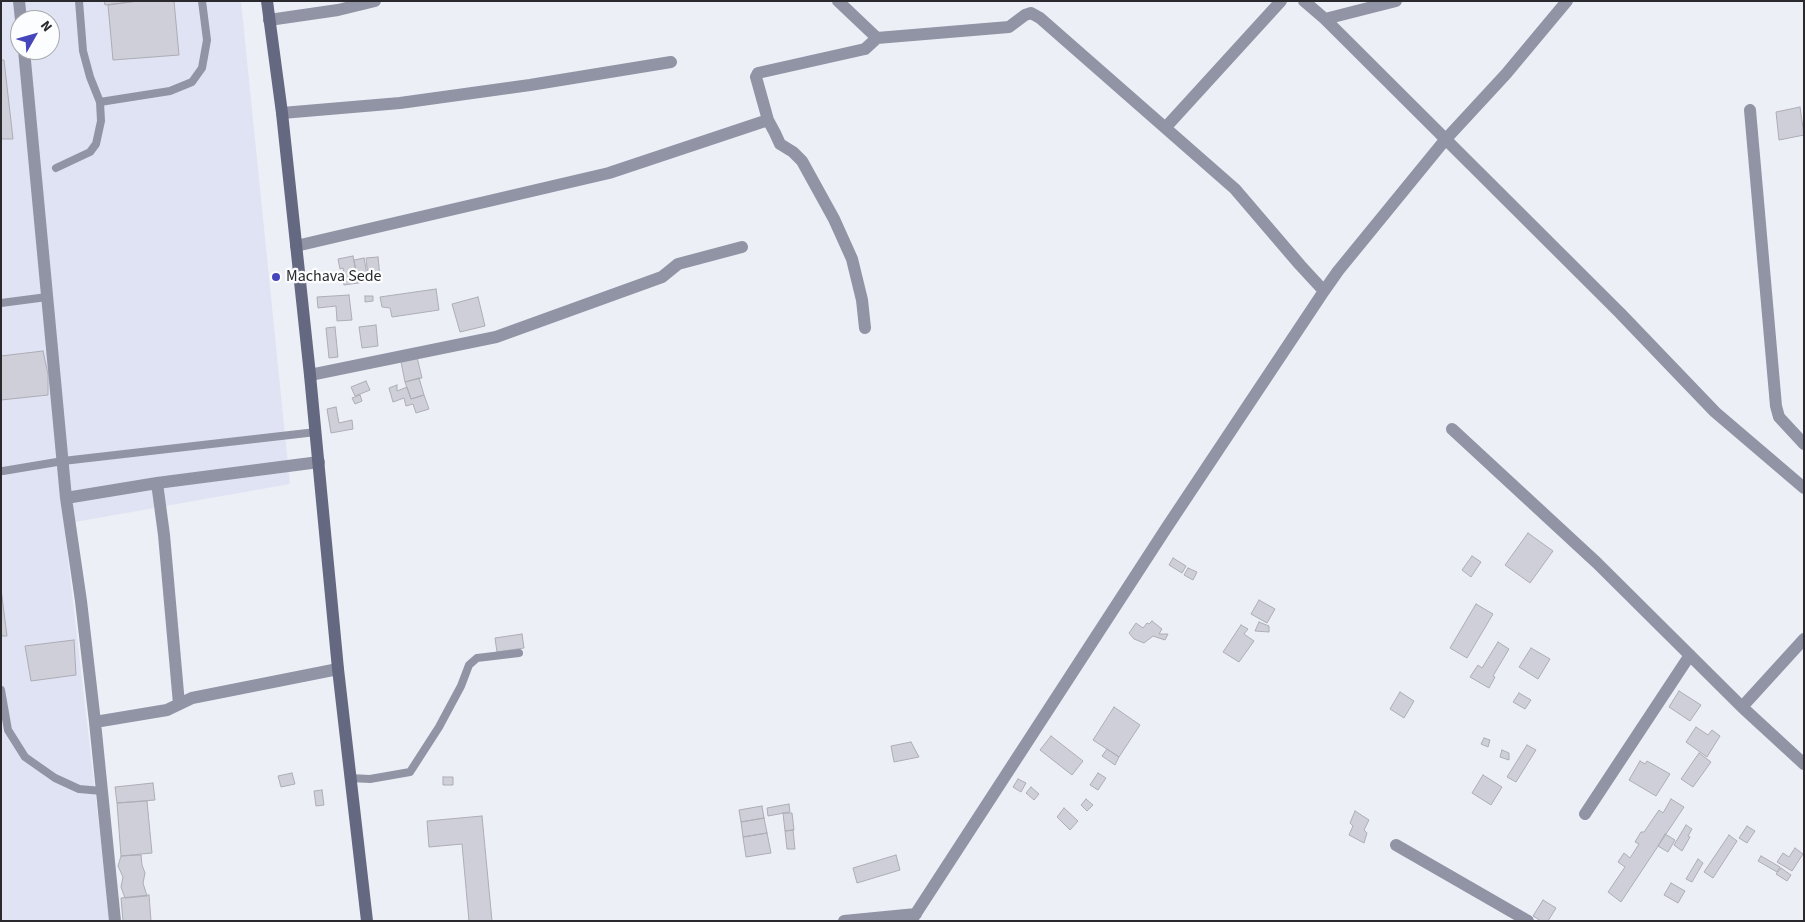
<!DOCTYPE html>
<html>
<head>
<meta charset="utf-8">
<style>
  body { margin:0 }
  #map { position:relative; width:1805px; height:922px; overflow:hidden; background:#edeff7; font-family:"Source Sans 3",sans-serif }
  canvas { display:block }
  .frame { position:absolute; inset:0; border:2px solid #2a2a2e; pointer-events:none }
  .north { position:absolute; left:10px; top:10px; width:50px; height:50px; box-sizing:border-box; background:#fcfdfe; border:1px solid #a8a9ab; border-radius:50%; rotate:52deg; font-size:14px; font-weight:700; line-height:20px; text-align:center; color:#2a2a2e }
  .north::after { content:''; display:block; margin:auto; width:18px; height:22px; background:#4546bc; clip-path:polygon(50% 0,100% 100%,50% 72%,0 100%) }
</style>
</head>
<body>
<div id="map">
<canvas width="1805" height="922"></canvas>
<div class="frame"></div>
<div class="north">N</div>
</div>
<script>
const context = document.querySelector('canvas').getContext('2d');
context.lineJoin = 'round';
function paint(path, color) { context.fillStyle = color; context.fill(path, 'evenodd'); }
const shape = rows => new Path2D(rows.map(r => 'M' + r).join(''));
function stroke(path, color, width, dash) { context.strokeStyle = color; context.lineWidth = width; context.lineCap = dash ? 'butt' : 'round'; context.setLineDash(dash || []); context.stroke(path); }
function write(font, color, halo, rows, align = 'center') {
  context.font = font + ' "Source Sans 3",sans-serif'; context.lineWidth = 4.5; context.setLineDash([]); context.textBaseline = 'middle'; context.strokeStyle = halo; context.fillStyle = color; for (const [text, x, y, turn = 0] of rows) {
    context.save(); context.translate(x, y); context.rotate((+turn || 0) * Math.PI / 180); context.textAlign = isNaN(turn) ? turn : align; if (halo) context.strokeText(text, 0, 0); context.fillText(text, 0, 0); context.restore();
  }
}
const built = shape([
  [1,1,241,1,290,484,64,524,110,921,1,921],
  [20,20,50,20,50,50,20,50]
]);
const building = shape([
  [104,1,138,1,105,5,104,1],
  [138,1,174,1,179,55,113,60,108,5,138,1],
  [1,60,4,60,13,139,1,139,1,60],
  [1800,107,1804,135,1779,140,1776,112,1800,107],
  [353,256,358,283,344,285,342,278,345,278,343,268,340,269,338,259,353,256],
  [378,257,380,277,368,278,366,258,378,257],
  [364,258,368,281,358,283,354,260,364,258],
  [436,289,439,310,392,317,390,308,382,307,380,297,436,289],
  [349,295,352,320,337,321,336,306,318,308,317,297,349,295],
  [365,296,373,296,373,301,365,302,365,296],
  [478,297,485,326,460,332,452,304,478,297],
  [376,325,378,346,362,348,359,327,376,325],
  [335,327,338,357,329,358,326,328,335,327],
  [43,351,48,374,48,395,1,400,1,356,43,351],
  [417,357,422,378,405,382,401,362,417,357],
  [419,378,424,395,411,399,405,382,419,378],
  [366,381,370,390,355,396,351,387,366,381],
  [397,385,397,391,407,387,411,399,424,395,429,409,416,413,413,404,406,406,404,398,393,402,389,388,397,385],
  [360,395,362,401,355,404,352,398,360,395],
  [336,407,339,423,352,420,353,429,331,433,327,409,336,407],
  [1528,533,1553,551,1530,583,1505,565,1528,533],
  [1472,556,1481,562,1471,577,1462,570,1472,556],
  [1173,558,1186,566,1182,573,1169,565,1173,558],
  [1188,568,1197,572,1193,580,1184,575,1188,568],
  [1,589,7,636,1,636,1,589],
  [1259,600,1275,609,1267,623,1251,614,1259,600],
  [1476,604,1493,614,1467,658,1450,648,1476,604],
  [1152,621,1162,629,1159,634,1168,634,1165,640,1153,636,1144,643,1134,639,1129,633,1136,623,1143,628,1147,623,1149,624,1152,621],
  [1259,622,1269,626,1269,632,1255,631,1259,622],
  [1241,625,1248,629,1244,634,1254,641,1239,662,1223,652,1241,625],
  [522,634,524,648,497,652,495,638,522,634],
  [74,640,76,675,31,681,25,646,74,640],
  [1498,642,1509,649,1493,676,1495,677,1489,688,1470,677,1478,665,1482,668,1498,642],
  [1531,648,1550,659,1538,679,1519,667,1531,648],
  [1679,691,1701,705,1690,721,1669,707,1679,691],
  [1400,692,1414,701,1404,718,1390,709,1400,692],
  [1519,693,1531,700,1525,709,1513,702,1519,693],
  [1114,707,1140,725,1119,757,1093,740,1114,707],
  [1696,727,1708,735,1712,730,1720,736,1707,757,1686,742,1696,727],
  [1051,736,1083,761,1072,775,1040,750,1051,736],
  [1484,738,1490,740,1488,747,1481,744,1484,738],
  [911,742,919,757,894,762,891,746,911,742],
  [1527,745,1536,750,1516,782,1507,777,1527,745],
  [1107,749,1119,757,1115,765,1102,756,1107,749],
  [1502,750,1509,753,1509,760,1500,757,1502,750],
  [1699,753,1711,762,1693,787,1681,779,1699,753],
  [1640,761,1645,764,1647,761,1670,774,1656,796,1629,780,1640,761],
  [292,773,295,784,281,787,278,776,292,773],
  [1098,773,1106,778,1098,790,1090,785,1098,773],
  [1483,775,1502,787,1491,805,1472,793,1483,775],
  [443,777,453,777,453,785,443,785,443,777],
  [1018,779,1026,783,1021,792,1013,787,1018,779],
  [153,783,155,800,117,803,115,787,153,783],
  [1031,787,1039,794,1034,800,1026,793,1031,787],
  [322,790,324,805,316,806,314,791,322,790],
  [1086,799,1093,805,1087,811,1081,805,1086,799],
  [1671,799,1684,807,1621,902,1608,892,1625,867,1618,862,1624,853,1630,858,1639,844,1635,842,1641,832,1644,832,1659,810,1663,813,1671,799],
  [147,801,152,853,121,856,117,803,147,801],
  [789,804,790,812,768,816,767,808,789,804],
  [762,806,764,818,741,822,739,810,762,806],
  [1064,808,1078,821,1070,830,1057,817,1064,808],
  [1355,811,1369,820,1364,830,1367,833,1364,843,1349,835,1353,826,1350,823,1355,811],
  [783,813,792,813,794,830,785,831,783,813],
  [482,816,492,921,469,921,462,844,429,847,427,821,482,816],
  [764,818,767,833,743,837,741,822,764,818],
  [1686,825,1692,829,1688,836,1690,837,1682,851,1674,845,1686,825],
  [1747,826,1755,831,1747,843,1739,838,1747,826],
  [793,830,795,849,787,849,785,831,793,830],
  [767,833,771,853,746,857,743,837,767,833],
  [1665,834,1675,840,1668,852,1658,846,1665,834],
  [1729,835,1737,841,1713,878,1704,872,1729,835],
  [1795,848,1803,854,1792,871,1777,862,1783,853,1789,857,1795,848],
  [141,855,142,865,145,873,143,883,147,896,125,898,121,887,123,877,118,866,121,856,141,855],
  [896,855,900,870,857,883,853,868,896,855],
  [1761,856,1780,867,1777,872,1758,861,1761,856],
  [1698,859,1703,863,1692,882,1686,879,1698,859],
  [1781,868,1791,875,1787,881,1776,874,1781,868],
  [1671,883,1685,891,1678,903,1664,895,1671,883],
  [149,895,151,921,123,921,121,898,149,895],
  [1543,900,1556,908,1548,921,1541,921,1533,916,1543,900]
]);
const service = shape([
  [79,1,83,51,90,77,100,102],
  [56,168,90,152,96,144,101,121,100,102,170,91,192,82,202,68,207,40,202,1],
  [1,303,47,297],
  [3,471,63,461,316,432],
  [1,690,8,730,25,757,55,778,79,789,102,791],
  [350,778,370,779,410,772,439,727,461,686,469,665,477,658,519,653]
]);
const minor = shape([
  [19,1,21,20],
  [838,1,877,38],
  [1304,1,1325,19,1620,313,1715,412,1804,488],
  [1325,19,1396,1],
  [269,20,338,10,375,1],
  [24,50,66,498],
  [1750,110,1776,406,1779,417,1804,444],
  [282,113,400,103,530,85,671,62],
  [1166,127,1281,1],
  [296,246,609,173,768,120],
  [865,328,862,300,852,259,834,219,802,161,793,152,780,144,775,133,768,120,756,77,758,73,865,49,877,38,1009,27,1025,15,1031,13,1040,18,1235,189,1300,265,1324,291,1338,271,1445,140,1506,74,1567,1],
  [310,375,496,337,662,277,678,264,742,247],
  [1452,429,1597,563,1742,707,1804,764],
  [157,483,164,535,179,704],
  [1742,707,1804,639],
  [95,722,167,710,192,698,338,669],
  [1585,814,1690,655],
  [1396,845,1528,921],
  [115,921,95,722,81,601,66,498,157,483,319,462],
  [844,921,916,914],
  [911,921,1167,527,1324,291]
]);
const secondary = shape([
  [267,1,282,113,310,375,338,669,367,921]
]);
const markers = [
  [276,277,5,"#4546bc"]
];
const poiNames = [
  ["Machava Sede",286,277]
];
paint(built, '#e0e3f3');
paint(building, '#cecfd8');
stroke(building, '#acadb5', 1);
stroke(service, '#9094a5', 8);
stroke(minor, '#9094a5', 12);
stroke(secondary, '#646881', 12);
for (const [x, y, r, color] of markers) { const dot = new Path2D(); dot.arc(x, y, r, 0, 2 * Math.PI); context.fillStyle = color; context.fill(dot); stroke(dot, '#fcfdfe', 2); }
write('16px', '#2a2a2e', '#fcfdfe', poiNames, 'left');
</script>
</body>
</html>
